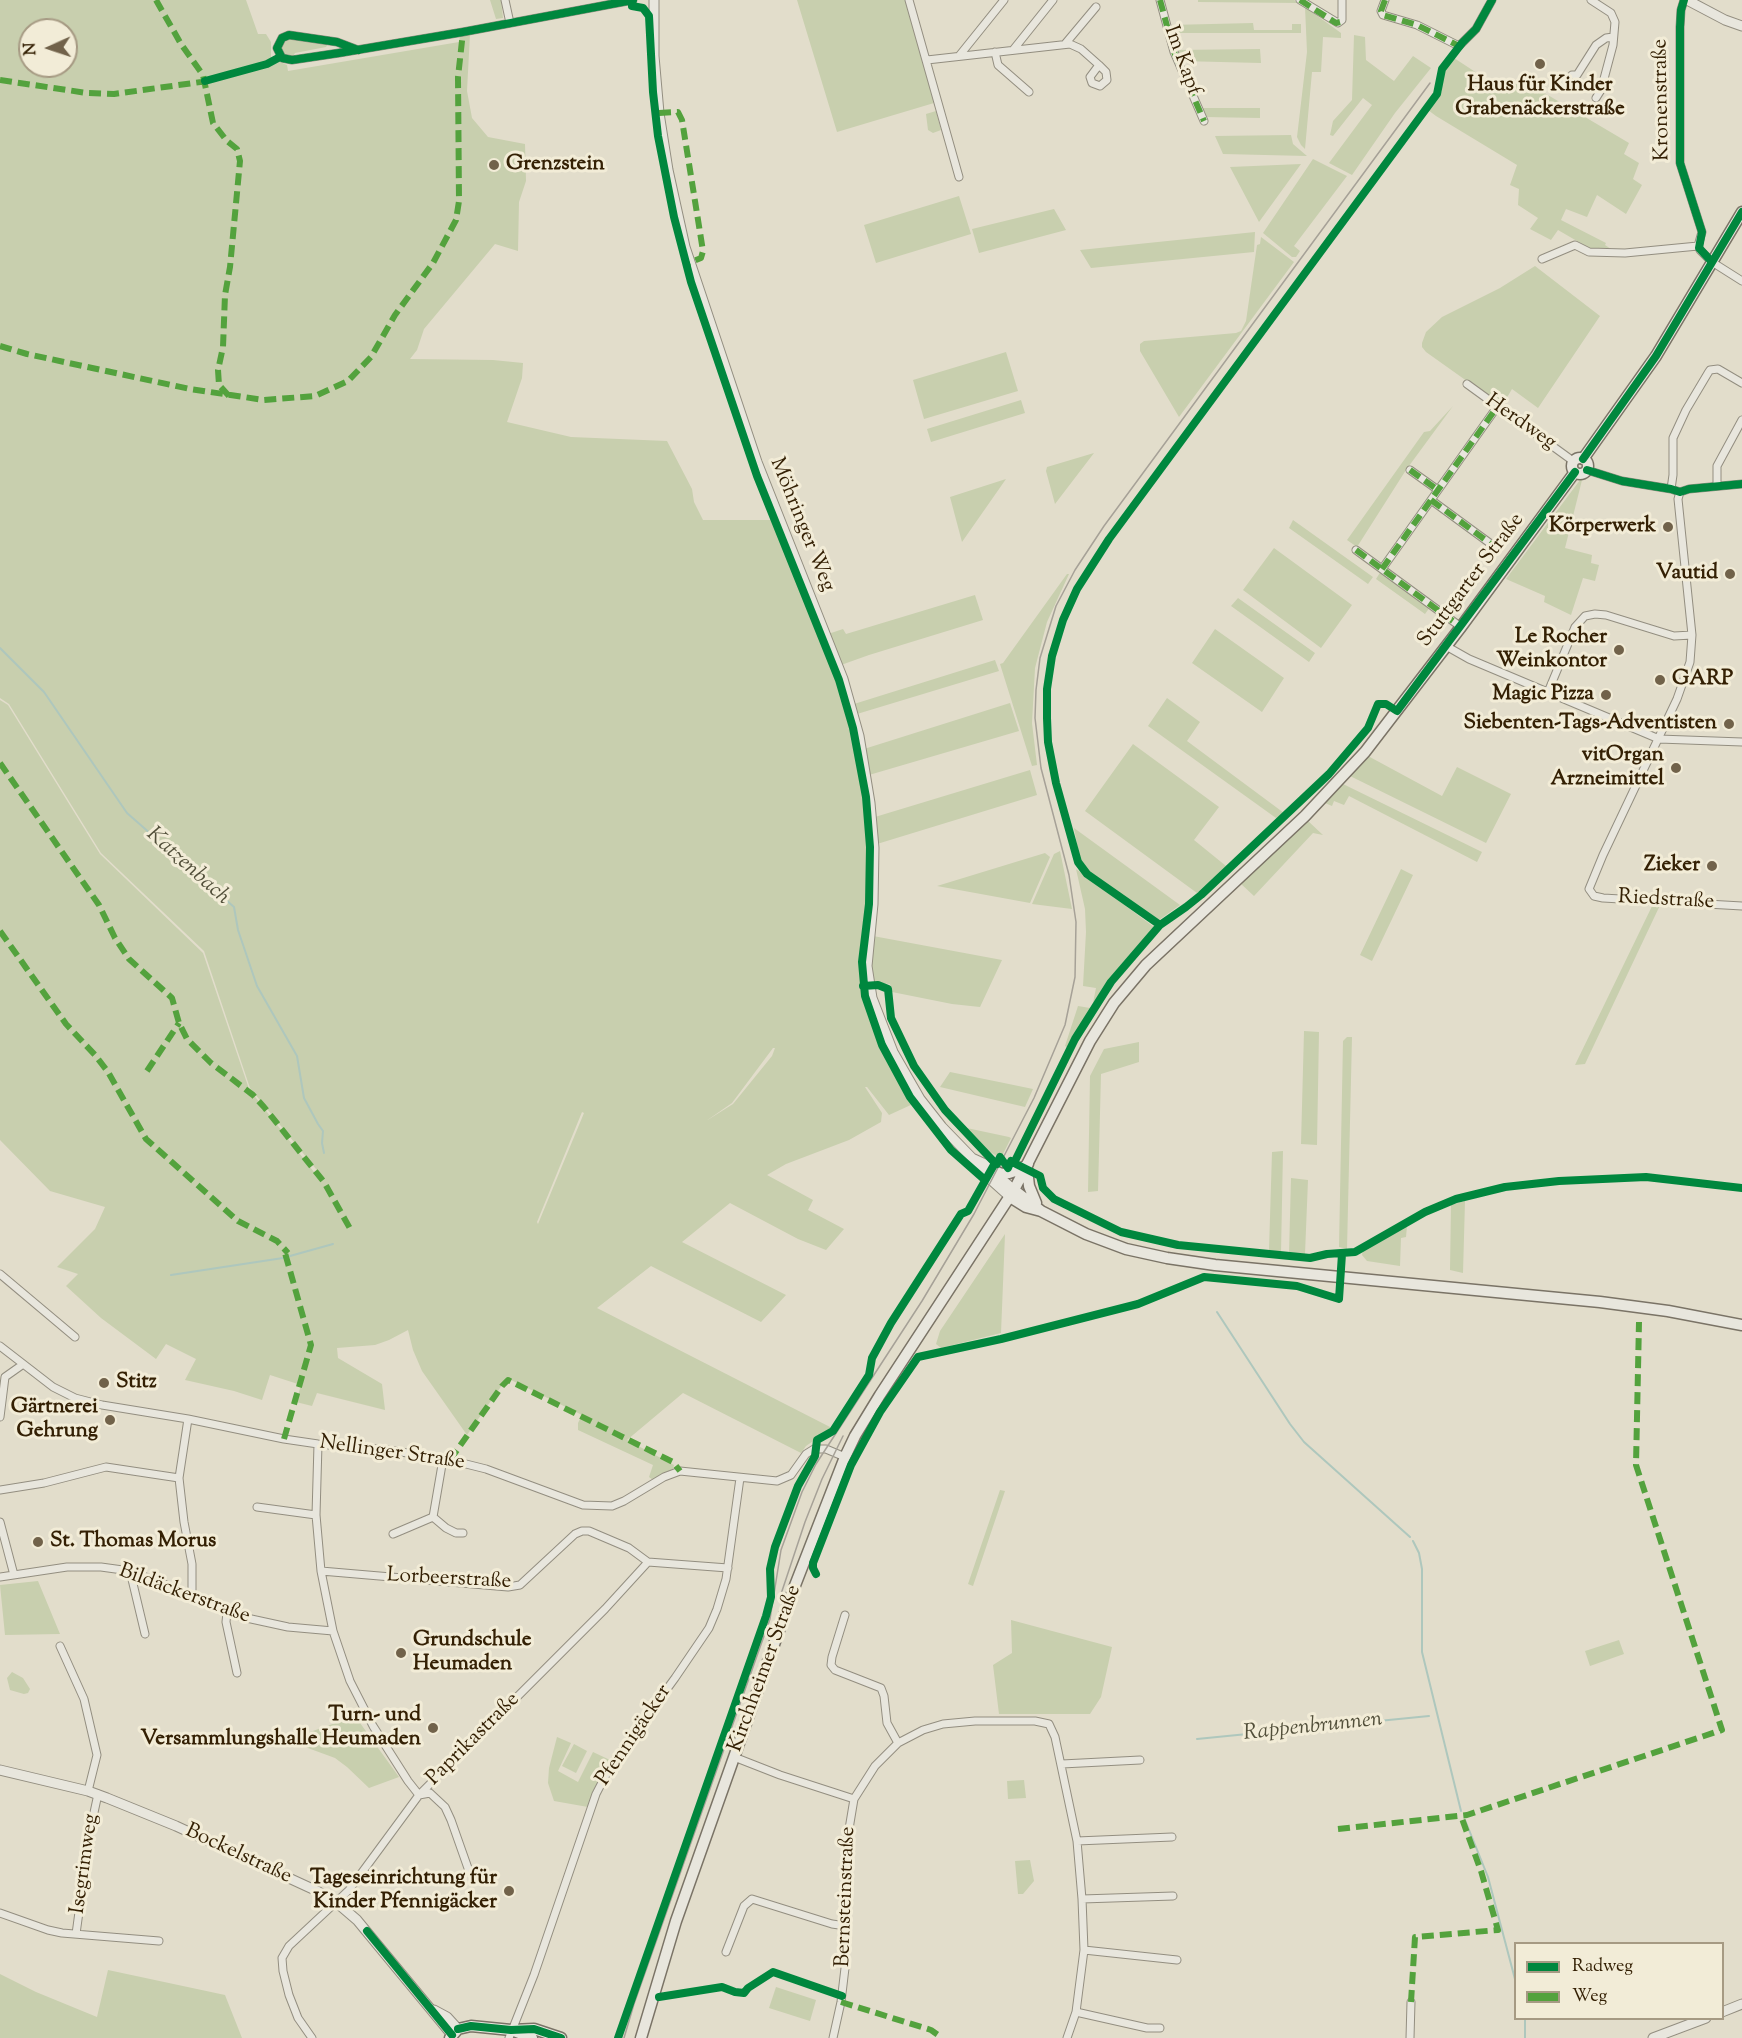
<!DOCTYPE html>
<html>
<head>
<meta charset="utf-8">
<style>
  body { margin:0 }
  #map { position:relative; width:1742px; height:2038px; overflow:hidden; background:#e2ddcb; font-family:"Sorts Mill Goudy",serif }
  canvas { display:block }
  .legend { position:absolute; left:1514px; top:1942px; width:210px; height:78px; box-sizing:border-box; background:#f2ecd7; border:2px solid #a69a83; margin:0; padding:8px 10px; list-style:none; font-size:18px; color:#342004 }
  .legend li { display:flex; align-items:center; gap:12px; height:30px }
  .legend b { width:30px; border:2px solid #a69a83 }
  .north { position:absolute; left:18px; top:18px; width:60px; height:60px; box-sizing:border-box; background:#f2ecd7; border:2px solid #a69a83; border-radius:50%; rotate:267deg; font-size:16px; font-weight:700; line-height:24px; text-align:center; color:#342004 }
  .north::after { content:''; display:block; margin:auto; width:21px; height:27px; background:#71624a; clip-path:polygon(50% 0,100% 100%,50% 72%,0 100%) }
</style>
</head>
<body>
<div id="map">
<canvas width="1742" height="2038"></canvas>
<ul class="legend">
<li><b style="height:8px;background:#00873e"></b>Radweg</li>
<li><b style="height:8px;background:#53a23d"></b>Weg</li>
</ul>
<div class="north">N</div>
</div>
<script>
const context = document.querySelector('canvas').getContext('2d');
context.lineJoin = 'round';
function paint(path, color) { context.fillStyle = color; context.fill(path, 'evenodd'); }
const shape = rows => new Path2D(rows.map(r => 'M' + r).join(''));
function stroke(path, color, width, dash) { context.strokeStyle = color; context.lineWidth = width; context.lineCap = dash ? 'butt' : 'round'; context.setLineDash(dash || []); context.stroke(path); }
function write(font, color, halo, rows, align = 'center') {
  context.font = font + ' "Sorts Mill Goudy",serif'; context.lineWidth = 6; context.setLineDash([]); context.textBaseline = 'middle'; context.strokeStyle = halo; context.fillStyle = color; for (const [text, x, y, turn = 0] of rows) {
    context.save(); context.translate(x, y); context.rotate((+turn || 0) * Math.PI / 180); context.textAlign = isNaN(turn) ? turn : align; if (halo) context.strokeText(text, 0, 0); context.fillText(text, 0, 0); context.restore();
  }
}
const green = shape([
  [0,0,246,0,258,34,266,34,271,42,271,63,278,61,287,65,288,71,459,42,460,36,470,34,467,91,472,118,488,137,525,144,526,181,519,202,518,251,495,244,424,329,417,350,410,359,493,360,523,363,522,378,507,422,571,437,667,441,692,489,694,502,703,520,773,520,834,672,848,713,864,793,870,853,867,912,861,964,862,992,882,1047,892,1068,913,1104,889,1115,867,1087,865,1087,882,1113,881,1122,849,1140,786,1164,767,1175,813,1200,808,1210,844,1229,826,1250,798,1239,730,1203,682,1242,786,1295,761,1322,651,1266,597,1308,832,1428,806,1446,801,1453,683,1393,627,1440,674,1465,673,1469,653,1480,649,1477,653,1465,578,1430,578,1423,582,1415,507,1378,467,1435,422,1371,413,1350,408,1330,389,1340,375,1345,337,1348,338,1358,382,1384,385,1410,317,1393,312,1406,296,1402,301,1385,270,1375,262,1400,234,1391,185,1380,196,1359,166,1344,156,1359,101,1318,66,1286,78,1274,57,1267,95,1229,105,1207,50,1191,0,1140,0,700,8,705,100,854,203,953,249,1089,314,1172,320,1174,250,1088,204,951,101,853,9,704,0,698],
  [30,30,66,30,66,66,30,66],
  [773,1048,775,1048,772,1056,733,1104,706,1121,732,1103],
  [582,1112,584,1113,538,1224,537,1222],
  [490,0,501,0,503,18,496,19],
  [797,0,906,0,934,103,837,132],
  [1198,0,1294,0,1299,3,1198,2],
  [1305,7,1341,33,1341,38,1323,37,1321,72,1312,72,1305,149,1301,145,1297,137,1307,52],
  [1253,23,1254,30,1292,30,1292,24,1301,24,1301,33,1172,33,1170,25],
  [1354,35,1365,37,1366,60,1394,81,1413,56,1431,68,1395,113,1352,175,1329,163,1372,105,1363,98,1333,136,1330,135,1333,121,1352,100],
  [290,39,327,43,328,44,326,47,295,53,293,57,287,56,282,52,282,44],
  [1260,49,1261,63,1180,61,1176,50],
  [1454,58,1509,94,1519,78,1629,143,1624,154,1639,163,1633,179,1642,185,1626,214,1597,195,1587,217,1566,209,1561,220,1606,243,1605,245,1611,249,1589,248,1558,230,1551,240,1530,229,1538,218,1518,205,1519,189,1510,185,1517,165,1436,116,1428,110,1442,91,1442,73],
  [1202,108,1260,108,1260,118,1205,117],
  [936,111,941,130,933,133,928,130,926,114],
  [1291,135,1293,144,1307,156,1223,154,1215,136],
  [1313,159,1347,176,1294,246,1300,251,1296,257,1292,257,1263,233],
  [1301,164,1259,222,1230,167],
  [959,196,971,234,876,263,864,225],
  [1054,209,1066,230,979,253,972,229],
  [1255,232,1254,252,1091,268,1080,250],
  [1261,237,1294,262,1179,417,1140,351,1140,344,1144,341,1236,333,1241,331,1246,321,1257,245,1260,244],
  [1535,266,1600,316,1538,408,1512,389,1502,406,1426,352,1422,347,1422,343,1426,332,1442,317,1500,288],
  [1006,352,1018,391,924,419,913,380],
  [1021,400,1025,413,931,442,927,429],
  [1453,406,1406,470,1357,547,1347,540,1424,432,1430,431],
  [1094,453,1055,504,1046,471,1047,467],
  [1583,476,1565,548,1592,555,1591,563,1599,565,1595,581,1583,578,1571,615,1544,602,1545,596,1506,579],
  [1006,479,962,542,950,497],
  [1293,520,1373,577,1368,584,1289,528],
  [1274,548,1352,605,1321,648,1243,590],
  [1381,571,1430,607,1425,614,1376,579],
  [1067,574,1069,574,1047,622,1035,668,1032,723,1037,765,1032,766,1000,664,1003,663],
  [975,595,983,620,869,655,841,665,828,634,843,629,846,634],
  [1238,598,1315,653,1309,662,1231,606],
  [1215,629,1284,678,1262,712,1192,663],
  [995,660,999,671,857,714,854,704],
  [1167,698,1200,722,1187,741,1284,813,1276,818,1148,726],
  [1010,703,1019,731,869,775,864,749],
  [1133,744,1219,807,1194,840,1226,866,1197,893,1085,811],
  [1368,756,1442,796,1457,767,1511,794,1486,843,1350,776],
  [1030,770,1037,795,877,844,875,817],
  [1343,784,1482,852,1477,862,1349,796,1344,805,1334,801,1332,806,1325,803],
  [1308,821,1323,835,1313,833,1254,896,1240,883],
  [1074,828,1180,905,1159,920,1153,919,1085,869,1081,865],
  [1060,851,1072,909,1032,904,1054,854],
  [1045,853,1050,857,1030,903,937,886],
  [1076,869,1154,927,1118,968,1093,1003,1096,988,1083,986,1086,932,1085,909],
  [1401,869,1413,875,1372,961,1360,955],
  [1655,900,1662,901,1585,1064,1575,1065],
  [873,936,1002,960,980,1007,952,1004,892,992,890,984,878,983,873,980,871,964],
  [1078,1006,1090,1008,1068,1048,1065,1046],
  [1304,1031,1319,1032,1317,1145,1301,1144],
  [1347,1037,1352,1037,1347,1249,1339,1247,1343,1041],
  [1139,1042,1139,1062,1101,1074,1098,1191,1088,1192,1090,1076,1104,1049],
  [950,1072,1004,1083,1033,1089,1025,1107,940,1087],
  [962,1127,1009,1137,1011,1138,1002,1156,997,1156,985,1149],
  [1283,1151,1281,1253,1269,1250,1272,1152],
  [1291,1178,1308,1180,1305,1254,1289,1254],
  [1465,1201,1463,1273,1450,1270,1451,1205],
  [1407,1226,1406,1237,1401,1238,1400,1266,1367,1261,1362,1255,1363,1250],
  [1005,1234,1001,1333,941,1348,936,1344,940,1331],
  [1000,1490,1005,1491,973,1586,968,1584],
  [38,1581,60,1634,5,1635,0,1585],
  [1011,1620,1112,1647,1101,1697,1090,1714,999,1714,993,1665,1012,1653],
  [1619,1640,1624,1654,1590,1666,1585,1651],
  [12,1672,23,1678,30,1689,28,1693,24,1694,10,1690,7,1678],
  [355,1716,399,1777,369,1788,347,1767,335,1758,297,1744,296,1737],
  [557,1737,571,1743,558,1771,578,1782,593,1752,610,1760,592,1794,588,1807,554,1801,548,1783,549,1768],
  [574,1744,587,1751,576,1773,562,1766],
  [1024,1780,1026,1798,1008,1799,1007,1781],
  [1030,1860,1034,1881,1023,1894,1018,1894,1015,1861],
  [108,1970,225,1995,242,2038,0,2038,0,1974,36,1992,97,2017],
  [776,1987,816,2000,810,2021,769,2008]
]);
const stream = shape([
  [0,648,44,692,127,813,234,907,238,930,257,986,297,1056,304,1098,318,1124,323,1131,322,1143,324,1153],
  [290,1256,333,1244],
  [171,1275,283,1258],
  [1217,1312,1290,1424,1304,1442,1410,1537],
  [1413,1541,1419,1553,1422,1569,1422,1652,1461,1811],
  [1197,1739,1429,1716],
  [1465,1820,1488,1877,1516,1983],
  [1525,2018,1525,2038]
]);
const minor = shape([
  [505,0,510,23],
  [909,0,959,177],
  [1160,0,1174,52,1204,121],
  [1300,0,1338,23,1342,20,1342,0],
  [1385,0,1381,11,1383,15,1417,25,1459,46,1476,29,1492,0],
  [1591,0,1611,13,1615,22,1613,45,1601,90,1596,98],
  [1684,0,1681,10,1680,27,1680,163,1702,232,1698,246],
  [1065,44,1096,7],
  [358,50,337,42,289,35,282,38,277,48,282,58,292,60,339,53,463,32,633,0],
  [1013,50,1053,0],
  [995,52,998,65,1029,92],
  [959,56,1004,0],
  [927,60,1070,44,1081,49,1099,65,1106,72,1107,80,1100,86,1092,83,1090,77,1099,65],
  [1572,75,1577,75,1596,45,1606,38,1613,37],
  [1698,246,1700,250,1712,262,1742,281],
  [1542,259,1575,245,1589,252,1625,253,1698,246],
  [1467,384,1573,461],
  [1410,470,1438,490],
  [1587,470,1622,481,1671,489,1680,492,1689,489,1742,484],
  [1717,486,1717,466,1742,420],
  [1671,489,1673,475,1673,438,1686,410,1708,373,1710,370,1718,369,1742,383],
  [1680,492,1678,499,1692,635,1690,662,1677,699,1603,855,1589,889,1594,896,1603,898,1742,906],
  [1431,500,1491,544],
  [1356,550,1461,627],
  [1382,569,1497,407],
  [1446,646,1469,659,1659,739,1742,742],
  [1548,692,1575,627,1585,616,1595,614,1606,615,1674,636,1692,635],
  [0,1274,75,1337],
  [0,1346,53,1387,75,1398,102,1405,188,1419,284,1439,318,1444,389,1450,450,1460,486,1469,583,1505,612,1506,624,1501,664,1477,680,1471,777,1481,791,1475,806,1454,814,1449,826,1449,845,1457],
  [0,1417,5,1377,22,1365],
  [188,1419,179,1478,184,1522,192,1564,192,1597],
  [318,1444,316,1515,321,1571,333,1631,350,1681,373,1726,408,1781,419,1795,430,1793,445,1807,451,1820,469,1871,479,1880],
  [0,1490,44,1483,106,1467,179,1478],
  [257,1507,316,1515],
  [433,1517,446,1528,456,1533,463,1533],
  [0,1522,14,1575],
  [393,1534,433,1517,443,1459],
  [130,1571,145,1634],
  [321,1571,508,1587,520,1585,575,1534,582,1531,589,1531,629,1548,648,1562,728,1568],
  [0,1577,67,1567,101,1567,130,1571,169,1586,242,1617,288,1627,333,1631],
  [227,1612,226,1622,237,1673],
  [845,1615,832,1657,831,1665,835,1670,881,1688,884,1696,887,1723,898,1743],
  [60,1646,84,1699,97,1755,88,1791],
  [734,1757,780,1775,854,1799],
  [1062,1764,1140,1760],
  [1077,1841,1172,1837],
  [1082,1899,1173,1896],
  [0,1913,48,1930,62,1933,159,1941],
  [76,1934,90,1831,98,1794],
  [1084,1950,1177,1960],
  [726,1952,744,1906,752,1899,832,1924,846,1926],
  [1076,2012,1147,2028,1160,2028],
  [312,2038,298,2018,289,1995,283,1971,282,1958,289,1946,349,1890,419,1795,605,1609,648,1562],
  [509,2038,534,1975,596,1794,610,1767,675,1678,709,1628,717,1609,726,1579,740,1478],
  [833,2038,841,2002,845,1968,846,1847,854,1799,875,1766,898,1743,923,1730,943,1724,975,1721,1035,1721,1049,1724,1055,1737,1077,1841,1082,1899,1084,1950,1076,2012,1067,2038],
  [1410,2038,1411,2002]
]);
const tertiary = shape([
  [654,0,654,56,659,113,668,170,685,247,757,462,843,679,859,736,870,803,874,848,873,904,867,966,872,998,893,1052,920,1099,942,1127,972,1158,981,1171,1010,1197],
  [1687,0,1725,20,1742,26],
  [972,1158,983,1163,1014,1190],
  [0,1770,88,1791,107,1798,176,1826,317,1891,336,1902,357,1920,452,2035],
  [434,2010,447,2017,458,2029],
  [1722,2012,1742,2004],
  [1653,2038,1706,2018]
]);
const secondary = shape([
  '1572 466a8 8 0 1 1 16 0a8 8 0 1 1-16 0Z',
  [1583,459,1656,356,1742,212],
  [990,1169,1002,1174,1009,1173,1021,1169,1028,1164],
  [1027,1169,1029,1186,1036,1203],
  [1014,1190,1041,1211,1086,1234,1126,1249,1167,1258,1215,1265,1600,1302,1668,1311,1742,1325],
  [1010,1197,1026,1207,1041,1211],
  [514,2031,532,2038],
  [450,2038,458,2029,471,2026,511,2030,534,2029,561,2038],
  [641,2038,676,1921,794,1588,845,1457,855,1436,880,1395,1014,1190,1090,1041,1114,1003,1146,965,1305,816,1365,752,1461,627,1575,472]
]);
const tram = shape([
  [781,1594,805,1522,822,1479,843,1436],
  [624,2038,634,2004,770,1619,781,1550,802,1492,816,1464,922,1301,974,1214,1034,1098,1065,1025,1075,977,1076,922,1069,875,1041,768,1035,718,1036,690,1040,658,1056,606,1075,570,1104,526,1430,83]
]);
const quiet = shape([
  [156,0,181,44,203,75,213,123,227,141,237,149,240,161,230,267,225,295,223,347,218,370,219,385,229,396],
  [1160,0,1174,52,1204,121],
  [1300,0,1336,23,1340,22],
  [1385,0,1381,11,1383,15,1417,25,1459,46],
  [0,80,87,93,114,94,208,81],
  [659,113,678,112,682,120,703,251,701,258,689,263],
  [0,346,27,354,190,389,264,400,315,396,348,381,371,357,395,315,433,263,456,220,459,201,458,77,463,32],
  [1410,470,1438,490],
  [1431,500,1491,544],
  [1356,550,1461,627],
  [1382,569,1497,407],
  [0,763,99,905,115,938,129,959,172,998,179,1023,187,1039,211,1063,253,1095,264,1107,324,1182,352,1232],
  [0,931,66,1024,95,1055,108,1072,146,1139,238,1221,277,1241,288,1253],
  [147,1071,179,1023],
  [284,1439,311,1345,285,1253],
  [450,1460,502,1386,508,1380,673,1462,680,1471],
  [1338,1829,1467,1815,1722,1730,1636,1465,1639,1322],
  [841,2002,931,2030,941,2037],
  [1411,2002,1415,1937,1498,1930,1481,1871,1461,1816]
]);
const cycleway = shape([
  [1684,0,1681,10,1680,27,1680,163,1702,232,1699,248,1712,262],
  [632,6,643,8,649,16,653,92,658,136,674,217,691,282,757,476,839,680,853,728,866,797,870,847,869,904,862,962,865,996,882,1045,910,1097,951,1150,985,1180],
  [358,50,337,42,289,35,282,38,277,48,282,58,292,60,339,53,463,32,633,0],
  [205,81,267,64,280,57],
  [1583,459,1656,356,1742,212],
  [1587,470,1622,481,1671,489,1680,492,1689,489,1742,484],
  [1160,925,1087,874,1078,862,1056,783,1048,742,1047,718,1047,689,1052,656,1063,620,1077,589,1109,539,1437,94,1442,69,1462,43,1476,29,1492,0],
  [863,986,878,985,888,989,891,1018,914,1066,945,1110,995,1163],
  [1014,1163,1040,1176,1043,1188,1054,1199,1121,1232,1178,1245,1310,1258,1327,1254,1355,1252,1425,1212,1456,1199,1505,1187,1559,1181,1646,1177,1742,1188],
  [816,1574,813,1568,813,1563,851,1465,880,1412,918,1357,1001,1339,1138,1304,1204,1277,1297,1286,1339,1299,1342,1254],
  [367,1931,452,2035],
  [659,1997,722,1987,735,1992,744,1993,748,1988,773,1972,842,1996],
  [458,2029,471,2026,511,2030,534,2029,561,2038],
  [618,2038,766,1616,771,1597,770,1569,775,1547,798,1486,815,1456,817,1440,833,1431,869,1375,872,1358,891,1323,961,1214,968,1211,995,1163,997,1164,1000,1157,1008,1168,1011,1161,1014,1163,1075,1039,1111,982,1160,925,1186,907,1201,895,1329,774,1368,728,1378,704,1386,704,1397,711,1575,472]
]);
const markers = [
  [1540,64,6,"#71624a"],
  [494,165,6,"#71624a"],
  [1668,527,6,"#71624a"],
  [1730,574,6,"#71624a"],
  [1619,650,6,"#71624a"],
  [1660,680,6,"#71624a"],
  [1606,695,6,"#71624a"],
  [1729,724,6,"#71624a"],
  [1676,768,6,"#71624a"],
  [1712,866,6,"#71624a"],
  [104,1383,6,"#71624a"],
  [110,1420,6,"#71624a"],
  [38,1542,6,"#71624a"],
  [401,1653,6,"#71624a"],
  [433,1728,6,"#71624a"],
  [509,1891,6,"#71624a"]
];
const streetNames = [
  ["Im Kapf",1181,61,70],
  ["Kronenstraße",1663,100,-91],
  ["Herdweg",1520,423,35],
  ["Möhringer Weg",801,525,68],
  ["Stuttgarter Straße",1472,581,-53],
  ["Riedstraße",1666,901,3],
  ["Nellinger Straße",392,1454,8],
  ["Lorbeerstraße",449,1580,3],
  ["Bildäckerstraße",184,1595,20],
  ["Kirchheimer Straße",766,1669,-70],
  ["Pfennigäcker",635,1736,-56],
  ["Paprikastraße",474,1740,-45],
  ["Bockelstraße",238,1855,25],
  ["Isegrimweg",86,1864,-82],
  ["Bernsteinstraße",847,1897,-88]
];
const poiNames = [
  ["Haus für Kinder",1540,86,"center"],
  ["Grabenäckerstraße",1540,110,"center"],
  ["Grenzstein",506,165,"left"],
  ["Körperwerk",1656,527],
  ["Vautid",1718,574],
  ["Le Rocher",1607,638],
  ["Weinkontor",1607,662],
  ["GARP",1672,680,"left"],
  ["Magic Pizza",1594,695],
  ["Siebenten-Tags-Adventisten",1717,724],
  ["vitOrgan",1664,756],
  ["Arzneimittel",1664,780],
  ["Zieker",1700,866],
  ["Stitz",116,1383,"left"],
  ["Gärtnerei",98,1408],
  ["Gehrung",98,1432],
  ["St. Thomas Morus",50,1542,"left"],
  ["Grundschule",413,1641,"left"],
  ["Heumaden",413,1665,"left"],
  ["Turn- und",421,1716],
  ["Versammlungshalle Heumaden",421,1740],
  ["Tageseinrichtung für",497,1879],
  ["Kinder Pfennigäcker",497,1903]
];
const waterNames = [
  ["Katzenbach",187,867,42],
  ["Rappenbrunnen",1313,1728,-6]
];
paint(green, '#c8cfae');
stroke(stream, '#aec7bd', 2);
stroke(minor, '#938e80', 9);
stroke(tertiary, '#938e80', 11);
stroke(secondary, '#7a7366', 13);
stroke(minor, '#e8e6dd', 7);
stroke(tertiary, '#e8e6dd', 9);
stroke(secondary, '#e8e6dd', 10);
stroke(tram, '#a6a197', 1.5);
stroke(quiet, '#53a23d', 6, [12, 6]);
stroke(cycleway, '#00873e', 8);
for (const [x, y, r, color] of markers) { const dot = new Path2D(); dot.arc(x, y, r, 0, 2 * Math.PI); context.fillStyle = color; context.fill(dot); stroke(dot, '#f2ecd7', 2); }
write('21px', '#342004', '#f2ecd7', streetNames);
write('bold 21px', '#342004', '#f2ecd7', poiNames, 'right');
write('italic 22px', '#524f3a', '#f2ecd7', waterNames);
</script>
</body>
</html>
